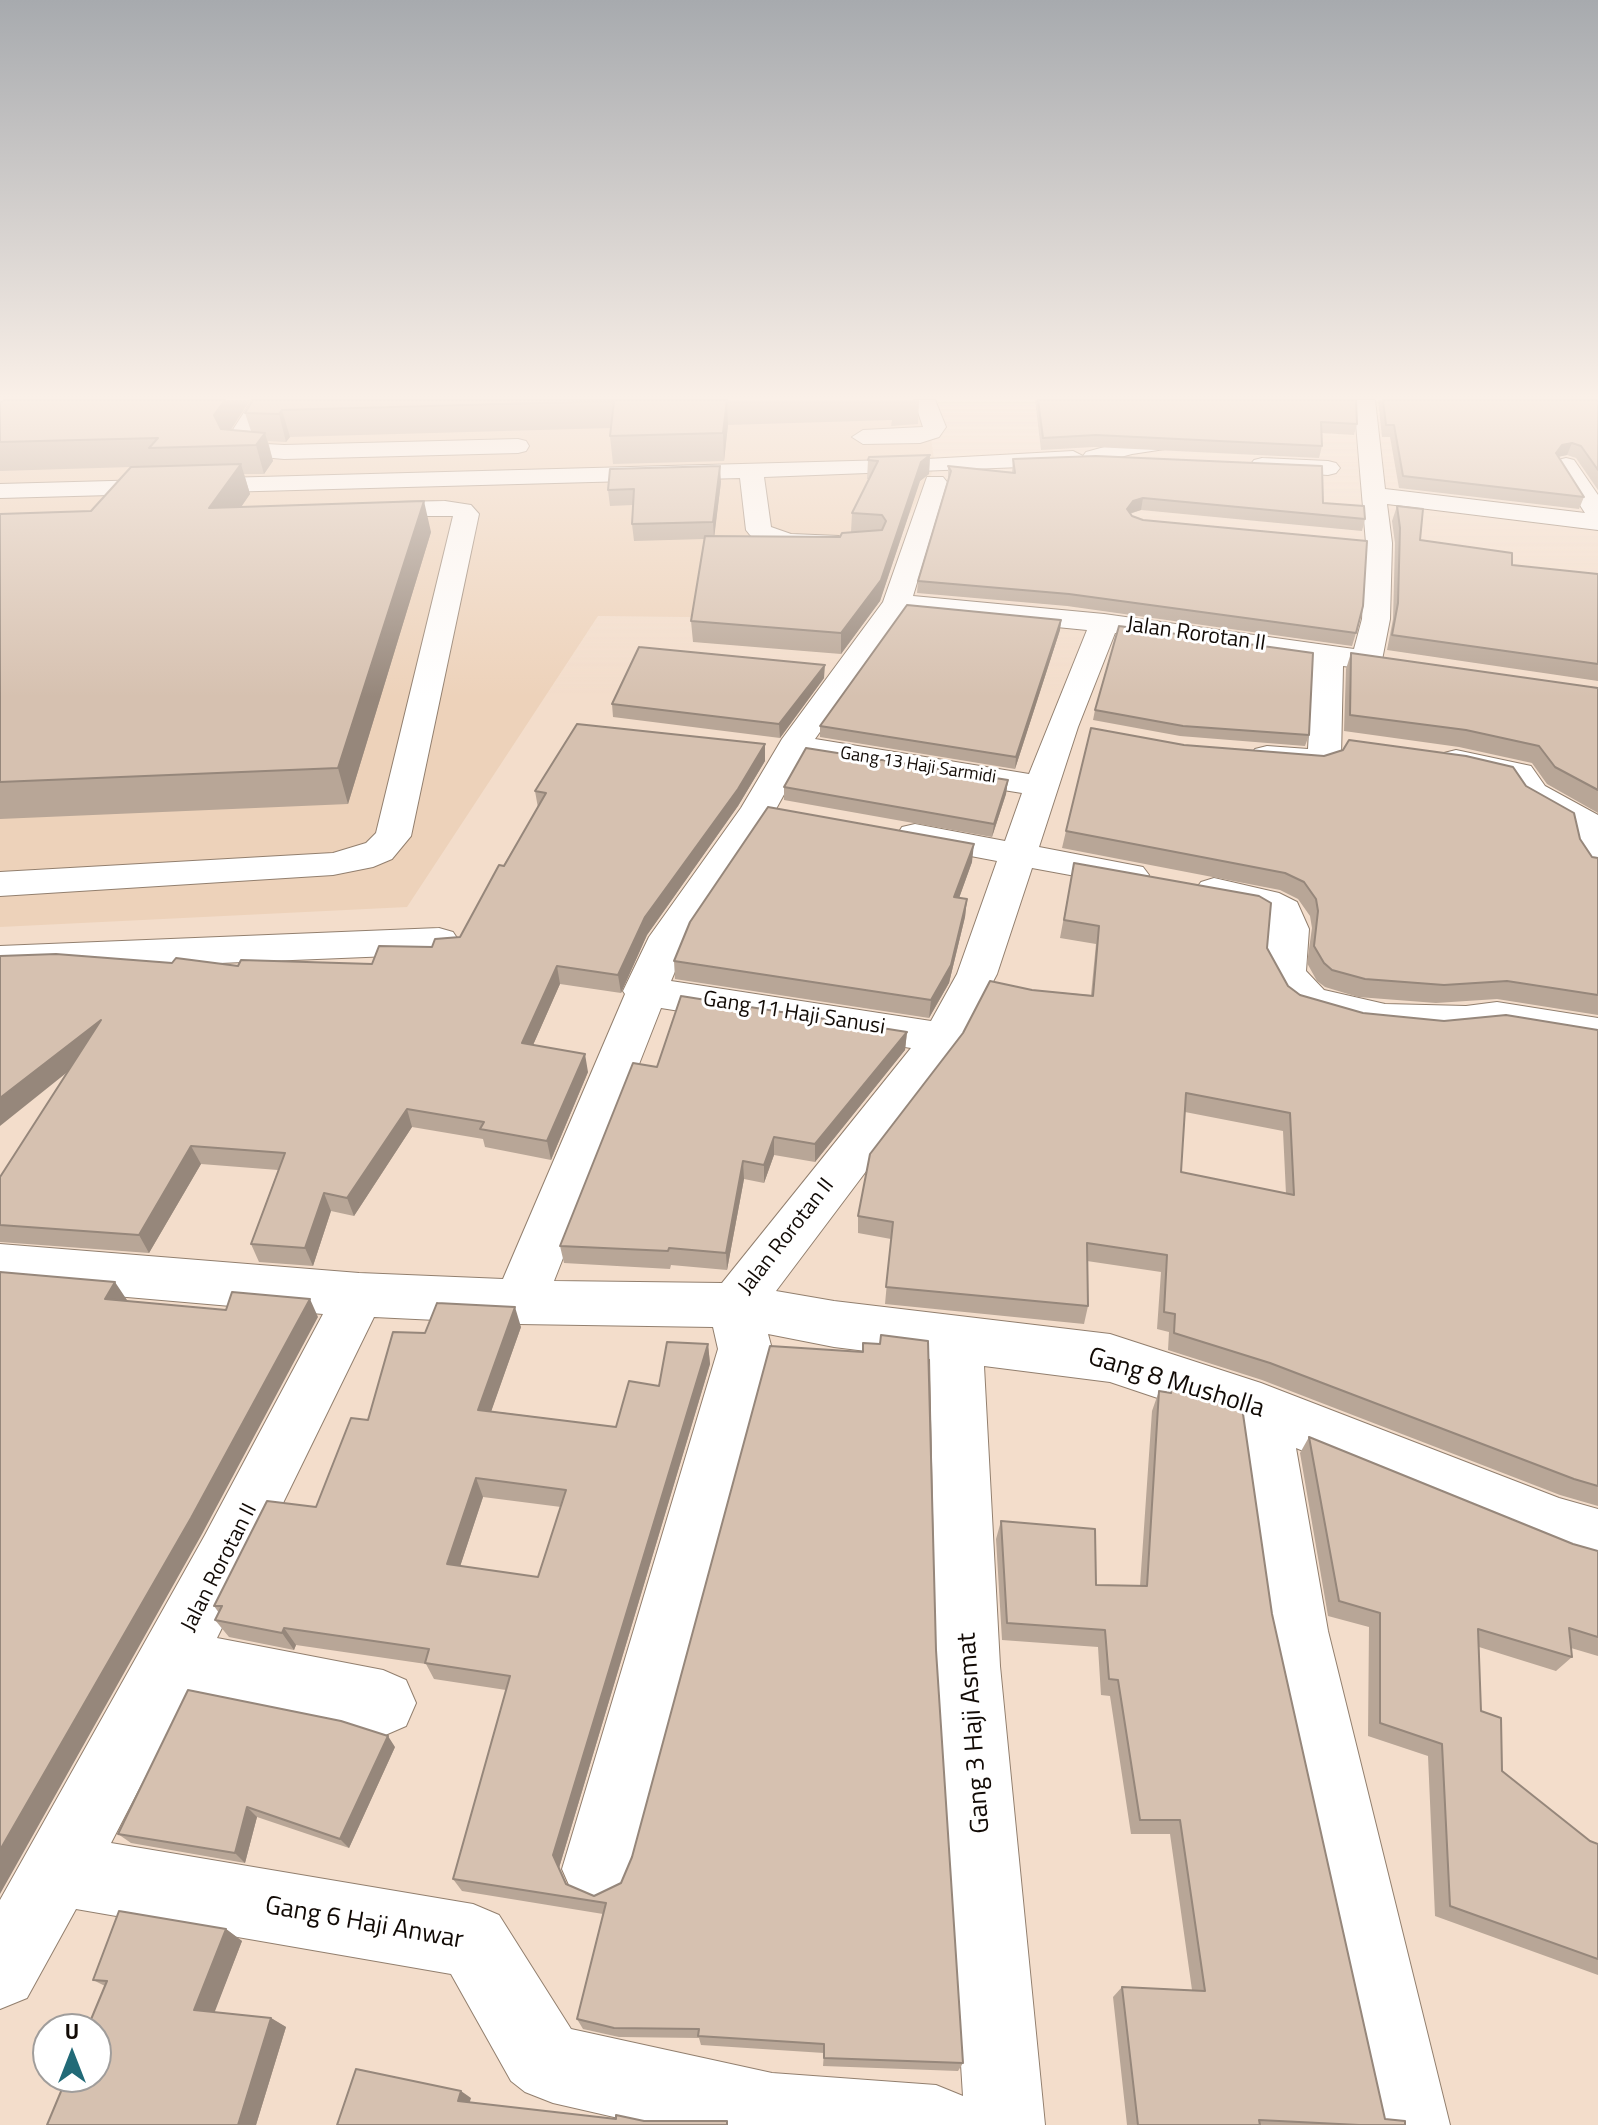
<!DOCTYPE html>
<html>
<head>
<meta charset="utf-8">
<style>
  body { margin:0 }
  #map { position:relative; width:1598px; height:2125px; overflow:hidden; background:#f3ddcb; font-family:"Titillium Web",sans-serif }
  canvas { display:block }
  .north { position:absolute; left:32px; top:2013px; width:80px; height:80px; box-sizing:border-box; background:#fff; border:2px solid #a09d9b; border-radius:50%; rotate:0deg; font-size:22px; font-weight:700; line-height:32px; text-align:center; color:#120b06 }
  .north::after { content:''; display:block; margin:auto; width:28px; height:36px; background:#226a77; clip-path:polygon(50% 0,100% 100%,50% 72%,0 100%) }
</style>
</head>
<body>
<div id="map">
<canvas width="1598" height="2125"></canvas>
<div class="north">U</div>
</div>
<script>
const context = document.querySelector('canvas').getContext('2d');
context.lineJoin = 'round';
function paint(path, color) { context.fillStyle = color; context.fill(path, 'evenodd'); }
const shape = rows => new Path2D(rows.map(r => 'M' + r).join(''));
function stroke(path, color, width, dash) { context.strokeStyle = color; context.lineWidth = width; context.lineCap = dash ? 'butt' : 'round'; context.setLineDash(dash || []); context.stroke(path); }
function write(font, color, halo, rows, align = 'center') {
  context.font = font + ' "Titillium Web",sans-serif'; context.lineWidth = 6; context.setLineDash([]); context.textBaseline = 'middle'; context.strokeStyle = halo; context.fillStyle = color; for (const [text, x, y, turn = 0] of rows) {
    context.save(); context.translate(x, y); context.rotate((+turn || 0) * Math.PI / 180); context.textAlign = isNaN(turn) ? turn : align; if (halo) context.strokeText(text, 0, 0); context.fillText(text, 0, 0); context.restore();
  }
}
const built = shape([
  [0,400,926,400,935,467,853,619,598,616,407,907,0,927]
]);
const minor = shape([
  [252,400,273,400,248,443,284,445,518,439,526,441,529,446,526,451,518,453,284,459,230,454,225,442,252,400],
  [914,400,935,400,946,427,939,437,920,443,863,444,852,437,863,430,923,427,914,400],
  [1354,400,1375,400,1385,489,1585,513,1554,465,1558,460,1566,458,1574,460,1598,495,1598,530,1387,504,1392,543,1390,619,1382,660,1378,666,1367,669,1343,666,1341,757,1336,764,1315,770,1267,766,1255,763,1250,756,1255,749,1267,746,1308,749,1313,661,1115,633,1078,727,1039,847,1143,867,1149,875,1143,883,1130,886,1032,868,997,974,958,1049,776,1291,834,1301,1110,1334,1261,1383,1559,1498,1598,1509,1598,1567,1559,1556,1296,1448,1328,1631,1450,2125,1370,2125,1264,1631,1235,1424,1110,1382,984,1366,1000,1666,1045,2125,649,2125,553,2103,525,2092,511,2081,451,1974,76,1909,27,1998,0,2009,0,1900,205,1535,323,1314,0,1286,0,1244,359,1273,503,1279,625,994,623,991,649,937,741,808,782,739,883,602,927,477,943,477,947,482,913,596,1104,614,1354,649,1362,619,1366,543,1354,400],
  [905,612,1087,630,1029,774,815,739,905,612],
  [804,758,1022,793,1005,841,915,824,902,827,897,835,902,843,997,861,957,974,931,1021,671,981,689,938,776,809,804,758],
  [661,1008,911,1048,722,1283,554,1281,661,1008],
  [374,1317,519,1324,713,1327,718,1349,562,1869,573,1894,598,1905,623,1894,634,1869,772,1349,768,1334,834,1347,930,1359,936,1666,963,2096,936,2085,772,2073,571,2029,499,1915,473,1904,111,1843,187,1696,383,1736,406,1726,416,1703,406,1680,383,1670,217,1638,374,1317],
  [1183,433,1191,435,1194,440,1191,445,1132,454,1094,464,1084,459,1073,465,764,477,771,527,791,534,839,536,843,542,839,548,830,550,791,550,762,544,750,535,746,530,740,478,0,498,0,484,927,459,1073,451,1083,456,1086,452,1130,440,1183,433],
  [1262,458,1328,461,1336,463,1340,468,1336,473,1328,475,1254,470,1250,465,1254,460,1262,458],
  [445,501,471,505,479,514,411,836,392,859,373,867,333,875,0,896,0,872,333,853,366,843,376,833,453,516,398,516,389,514,386,509,389,504,398,502,445,501],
  [1456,750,1531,766,1545,786,1598,815,1598,876,1585,873,1574,856,1568,828,1520,800,1507,781,1444,767,1439,760,1444,753,1456,750],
  [1214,878,1279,893,1297,902,1309,929,1306,971,1324,990,1385,1004,1466,1006,1497,1002,1598,1018,1598,1048,1497,1030,1466,1036,1385,1034,1294,1010,1284,1002,1266,973,1264,964,1269,929,1266,917,1253,910,1201,898,1195,890,1201,882,1214,878],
  [439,928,453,932,459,941,453,950,439,954,0,972,0,946,439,928]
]);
const wall = shape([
  [250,400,231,430,251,431,245,413,253,400,919,400,918,424,891,426,892,420,728,425,724,461,613,464,610,436,611,428,290,437,286,442,268,441,273,461,264,474,244,474,250,494,241,507,431,532,348,804,0,819,0,514,91,511,131,467,0,471,0,403],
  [1035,400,1356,400,1357,424,1354,435,1322,433,1322,446,1319,458,1094,447,1041,450],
  [1378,400,1598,400,1598,490,1576,458,1567,455,1558,457,1584,497,1579,509,1399,488,1390,437,1382,437],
  [930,455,929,474,920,481,880,601,841,654,693,642,691,621,704,539,634,541,632,524,633,505,610,506,608,490,721,482,714,536,840,537,851,532,852,513,869,479,867,479,868,460],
  [1013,459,1323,503,1365,519,1362,531,1141,510,1130,514,1132,516,1356,633,1352,646,1067,606,917,593,918,581,948,480,948,466,1012,472],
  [1397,506,1420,540,1512,565,1598,574,1598,681,1387,650,1393,619,1395,543,1392,521],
  [1061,620,1060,630,1015,769,820,737,820,726],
  [1351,653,1598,688,1598,813,1547,784,1532,763,1459,747,1344,731,1346,669],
  [824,678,780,738,613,717,612,704],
  [1095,710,1309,735,1305,746,1180,736,1093,720],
  [1184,745,1526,786,1580,839,1592,857,1598,858,1598,1015,1497,999,1436,1003,1358,997,1325,987,1317,981,1307,963,1312,928,1310,916,1298,899,1280,890,1062,848,1066,831],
  [765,761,738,806,647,935,621,993,560,984,533,1045,588,1072,551,1160,485,1147,483,1139,412,1127,354,1216,331,1211,313,1266,259,1262,251,1244,278,1170,201,1164,149,1253,0,1242,0,1177,172,963,238,966,372,964,432,947,460,937,538,808,535,791],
  [1008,780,1006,794,992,837,784,800,784,787],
  [972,862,959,898,967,899,965,917,949,983,929,1018,675,979,674,961],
  [1074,863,1267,948,1288,986,1300,995,1363,1013,1444,1021,1598,1030,1598,1506,1560,1495,1262,1380,1168,1350,1169,1332,1157,1329,1161,1272,1087,1261,1088,1306,1084,1324,885,1304,891,1239,858,1233,858,1216,1032,990,1091,995,1096,944,1060,938],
  [1185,1112,1283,1131,1286,1194,1181,1172],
  [907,1032,905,1050,815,1162,774,1155,764,1183,744,1179,727,1270,671,1265,670,1269,564,1263,560,1246,657,1067],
  [521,1327,491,1411,616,1427,659,1386,708,1344,710,1364,559,1868,566,1885,594,1896,621,1883,936,1650,963,2063,958,2071,823,2066,824,2053,701,2045,699,2038,619,2037,583,2029,577,2019,603,1914,462,1891,453,1879,506,1690,434,1679,426,1664,296,1645,294,1650,229,1637,215,1620,219,1613,214,1606,316,1507,368,1420,425,1333],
  [483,1497,561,1507,538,1577,460,1566],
  [1172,1384,1272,1614,1385,2119,1405,2125,1127,2125,1113,1997,1122,1987,1192,1990,1170,1834,1131,1834,1110,1696,1101,1695,1098,1647,1002,1640,996,1539,1001,1521,1096,1585,1140,1586,1152,1411,1159,1391,1168,1392],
  [1309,1437,1573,1544,1598,1551,1598,1656,1571,1648,1572,1657,1556,1671,1479,1647,1481,1711,1502,1771,1590,1841,1598,1844,1598,1975,1435,1916,1428,1756,1368,1736,1369,1627,1328,1616,1300,1453],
  [395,1747,349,1848,257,1817,245,1863,131,1843,118,1834],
  [226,1929,242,1941,214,2012,271,2018,286,2027,256,2125,47,2125,105,1986,93,1980]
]);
const shadedWall = shape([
  [225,400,250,400,222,443,214,415],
  [727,400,728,425,724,461,723,433],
  [282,410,290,437,286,442,279,414],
  [265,433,273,461,264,474,256,445],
  [1572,443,1567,455,1557,457,1556,453,1562,445],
  [930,455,929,474,920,481,880,601,841,654,841,633,921,462],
  [241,464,250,494,219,539,209,508],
  [720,466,721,482,714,539,713,522],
  [1143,498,1141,510,1131,513,1125,521,1127,509,1133,501],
  [424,501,431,532,348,804,338,768],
  [1061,620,1060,630,1015,769,1016,757],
  [825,665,824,678,780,738,779,724],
  [765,744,765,761,738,806,647,935,621,993,618,975,645,917],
  [1008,780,1006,794,992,837,994,824],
  [974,844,972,862,953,915,954,897],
  [967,899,965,917,949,983,929,1018,931,1000],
  [557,966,560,984,526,1061,522,1043],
  [101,1020,110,1038,0,1126,0,1098],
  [907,1032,905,1050,815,1162,815,1144],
  [585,1054,588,1072,551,1160,547,1141],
  [407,1109,412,1127,354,1216,347,1198],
  [774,1137,774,1155,764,1183,764,1165],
  [191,1146,201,1164,149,1253,139,1235],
  [743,1161,744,1179,727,1270,726,1253],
  [324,1193,331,1211,313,1266,305,1248],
  [115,1282,127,1300,117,1316,105,1299],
  [310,1299,318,1317,202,1534,0,1894,0,1850],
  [515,1307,521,1327,485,1429,478,1410],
  [708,1344,710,1364,559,1868,572,1897,553,1855],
  [476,1478,483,1497,455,1582,447,1564],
  [284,1628,296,1645,294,1650,282,1633],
  [388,1736,395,1747,349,1848,340,1839],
  [247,1807,257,1817,245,1863,235,1853],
  [226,1929,242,1941,212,2019,194,2010],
  [271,2018,286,2027,256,2125,238,2125],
  [461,2091,471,2098,468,2108,458,2101]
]);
const building = shape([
  [4,400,225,400,214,415,221,429,265,433,256,445,149,448,158,438,0,442,0,403,4,400],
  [253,400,727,400,723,433,610,436,614,401,282,410,279,414,245,413,253,400],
  [1038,400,1356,400,1357,424,1321,422,1322,446,1096,435,1043,438,1038,400],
  [1383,400,1598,400,1598,470,1581,446,1572,443,1562,445,1556,453,1584,497,1403,476,1394,425,1386,425,1383,400],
  [930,455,921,462,881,580,841,633,691,621,705,536,840,537,842,533,882,530,886,521,882,515,852,513,878,461,868,460,869,457,930,455],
  [1096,456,1322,466,1323,503,1364,506,1365,519,1143,498,1133,501,1127,509,1132,516,1143,520,1367,541,1363,606,1356,633,1069,594,918,581,951,471,948,466,1015,473,1013,459,1096,456],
  [241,464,209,508,424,501,338,768,0,782,0,514,91,511,131,467,241,464],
  [720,466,713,522,632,524,634,489,608,490,610,469,720,466],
  [1397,506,1423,509,1420,540,1512,553,1512,565,1598,574,1598,664,1392,635,1398,603,1400,528,1397,506],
  [907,605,1061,620,1016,757,820,726,907,605],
  [1119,626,1313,653,1309,735,1183,726,1095,710,1119,626],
  [639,647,825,665,779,724,612,704,639,647],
  [1351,653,1598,688,1598,790,1555,767,1539,746,1466,730,1350,715,1351,653],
  [577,724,765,744,738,789,645,917,618,975,557,966,522,1043,585,1054,547,1141,480,1129,484,1122,407,1109,347,1198,324,1193,305,1248,251,1244,285,1153,191,1146,139,1235,0,1225,0,1177,101,1020,0,1098,0,956,56,954,172,963,176,958,238,966,241,960,372,964,379,946,432,947,435,939,460,937,499,865,504,866,546,793,535,791,577,724],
  [1091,728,1184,745,1324,756,1343,750,1349,740,1466,756,1513,767,1526,786,1574,813,1580,839,1592,857,1598,858,1598,995,1507,981,1444,985,1365,979,1332,970,1324,963,1314,946,1318,911,1316,899,1304,882,1285,873,1066,831,1091,728],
  [806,748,1008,780,994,824,784,787,806,748],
  [768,807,974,844,954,897,967,899,951,965,931,1000,674,961,690,922,768,807],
  [1074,863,1259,896,1271,903,1267,948,1288,986,1300,995,1363,1013,1444,1021,1506,1015,1598,1030,1598,1486,1574,1479,1270,1363,1174,1333,1175,1314,1164,1312,1167,1255,1087,1243,1088,1306,886,1287,893,1222,858,1216,870,1154,963,1033,990,981,1032,990,1093,996,1099,926,1064,920,1074,863],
  [1186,1093,1290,1113,1294,1195,1181,1172,1186,1093],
  [681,996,907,1032,815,1144,774,1137,764,1165,743,1161,726,1253,669,1248,668,1251,560,1246,633,1063,657,1067,681,996],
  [0,1272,115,1282,105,1299,226,1310,232,1292,310,1299,191,1518,0,1850,0,1272],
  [437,1303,515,1307,478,1410,616,1427,629,1381,659,1386,667,1342,708,1344,553,1855,566,1884,594,1896,621,1883,632,1857,770,1346,863,1352,863,1343,880,1344,881,1335,928,1341,936,1650,963,2063,824,2058,824,2044,698,2036,699,2029,614,2028,577,2019,606,1903,453,1879,510,1676,425,1663,429,1649,284,1628,282,1633,215,1620,222,1606,214,1606,267,1501,316,1507,351,1418,368,1420,393,1332,425,1333,437,1303],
  [476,1478,566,1490,538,1577,447,1564,476,1478],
  [1172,1384,1242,1407,1272,1614,1385,2119,1405,2121,1405,2125,1359,2125,1259,2120,1260,2125,1138,2125,1122,1987,1205,1991,1180,1820,1140,1820,1118,1680,1109,1679,1105,1630,1007,1623,1001,1521,1095,1529,1096,1585,1147,1586,1159,1391,1171,1393,1172,1384],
  [1309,1437,1573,1544,1598,1551,1598,1637,1569,1628,1572,1657,1478,1629,1481,1711,1501,1718,1502,1771,1590,1841,1598,1844,1598,1959,1450,1906,1442,1744,1380,1723,1380,1613,1339,1601,1309,1437],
  [188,1690,341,1721,388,1736,340,1839,247,1807,235,1853,118,1834,188,1690],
  [119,1911,226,1929,194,2010,271,2018,238,2125,47,2125,67,2077,96,2077,96,2029,87,2029,107,1981,93,1980,119,1911],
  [356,2069,461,2091,458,2101,616,2119,616,2115,644,2121,727,2121,727,2125,337,2125,356,2069]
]);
const farStreetnames = [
  ["Gang 13 Haji Sarmidi",918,766,9]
];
const streetNames = [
  ["Jalan Rorotan II",1196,635,8],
  ["Gang 11 Haji Sanusi",794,1014,9],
  ["Jalan Rorotan II",787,1237,-52],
  ["Jalan Rorotan II",220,1568,-63]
];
const nearStreetnames = [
  ["Gang 8 Musholla",1176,1384,17],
  ["Gang 3 Haji Asmat",975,1733,-94],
  ["Gang 6 Haji Anwar",364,1924,10]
];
paint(built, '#edd2ba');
stroke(minor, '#927f6e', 2);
paint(minor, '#fff');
paint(wall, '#b8a697');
paint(shadedWall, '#96877b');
paint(building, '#d6c1b0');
stroke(building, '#96877b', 2);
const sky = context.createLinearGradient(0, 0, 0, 697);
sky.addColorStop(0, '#a7aaae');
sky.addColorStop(0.57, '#faf0e8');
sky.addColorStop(1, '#faf0e800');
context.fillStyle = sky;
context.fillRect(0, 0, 1598, 697);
write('18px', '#120b06', '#fff', farStreetnames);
write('22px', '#120b06', '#fff', streetNames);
write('26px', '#120b06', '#fff', nearStreetnames);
</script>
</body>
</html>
